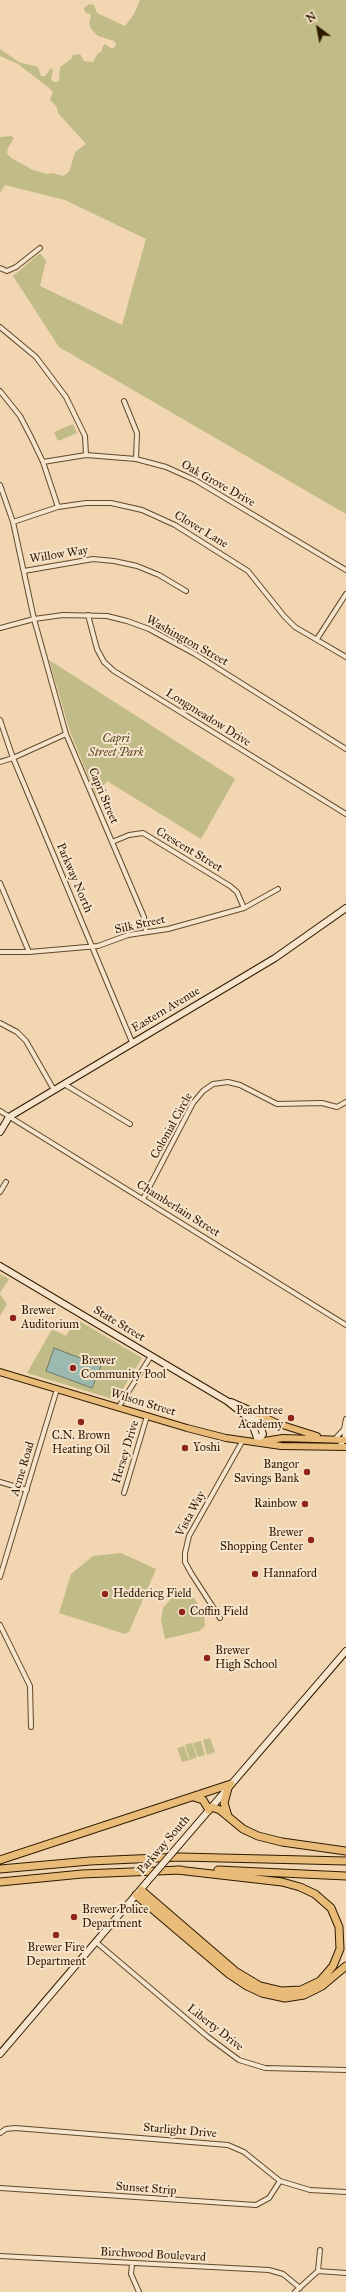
<!DOCTYPE html>
<html>
<head>
<meta charset="utf-8">
<style>
  body { margin:0 }
  #map { position:relative; width:346px; height:2292px; overflow:hidden; background:#f1d6b1; font-family:"IM FELL Great Primer",serif }
  canvas { display:block }
  .north { position:absolute; left:298px; top:8px; width:40px; height:40px; -webkit-text-stroke:3px #f6e4cc; paint-order:stroke; rotate:328deg; font-size:11px; font-weight:700; line-height:16px; text-align:center; color:#2f1a00 }
  .north::after { content:''; display:block; margin:auto; width:14px; height:18px; background:#2f1a00; clip-path:polygon(50% 0,100% 100%,50% 72%,0 100%) }
</style>
</head>
<body>
<div id="map">
<canvas width="346" height="2292"></canvas>
<div class="north">N</div>
</div>
<script>
const context = document.querySelector('canvas').getContext('2d');
context.lineJoin = 'round';
function paint(path, color) { context.fillStyle = color; context.fill(path, 'evenodd'); }
const shape = rows => new Path2D(rows.map(r => 'M' + r).join(''));
function stroke(path, color, width, dash) { context.strokeStyle = color; context.lineWidth = width; context.lineCap = dash ? 'butt' : 'round'; context.setLineDash(dash || []); context.stroke(path); }
function write(font, color, halo, rows, align = 'center') {
  context.font = font + ' "IM FELL Great Primer",serif'; context.lineWidth = 4; context.setLineDash([]); context.textBaseline = 'middle'; context.strokeStyle = halo; context.fillStyle = color; for (const [text, x, y, turn = 0] of rows) {
    context.save(); context.translate(x, y); context.rotate((+turn || 0) * Math.PI / 180); context.textAlign = isNaN(turn) ? turn : align; if (halo) context.strokeText(text, 0, 0); context.fillText(text, 0, 0); context.restore();
  }
}
const green = shape([
  [140,0,346,0,346,514,59,347,13,276,40,253,46,261,40,286,122,325,146,239,65,200,5,185,0,193,0,137,11,136,14,138,8,148,7,153,11,158,33,170,47,174,52,173,63,176,69,172,75,152,86,144,58,113,57,107,50,100,53,92,49,88,18,64,0,56,0,49,19,62,38,67,41,76,45,76,51,68,53,71,51,79,54,82,59,81,60,67,71,59,73,55,80,54,84,61,93,62,98,53,101,52,103,46,105,44,112,49,115,47,116,44,114,41,98,36,91,29,89,23,91,15,85,12,84,8,89,4,94,5,97,13,125,26,134,14],
  [73,424,77,433,58,441,54,432],
  [49,660,235,779,201,839,107,781,96,795,70,732],
  [0,1274,9,1279,0,1293],
  [0,1294,7,1304,0,1316],
  [76,1319,142,1358,116,1400,27,1373,52,1329,66,1336],
  [121,1553,156,1569,129,1632,125,1634,59,1613,71,1574,93,1556],
  [187,1586,204,1615,205,1626,199,1631,165,1639,161,1620,163,1608,175,1594],
  [210,1738,215,1752,207,1755,203,1740],
  [201,1741,205,1755,198,1757,193,1743],
  [192,1743,197,1757,190,1760,185,1745],
  [184,1746,189,1760,182,1762,177,1748]
]);
const water = shape([
  [54,1348,101,1366,92,1388,46,1371,54,1348]
]);
const street = shape([
  [0,268,7,271,16,267,40,248],
  [0,327,36,357,66,397,85,436,86,455],
  [0,391,20,416,31,437,43,462,58,507],
  [124,401,137,433,136,459],
  [43,462,86,455,136,459,166,467,195,480,346,570],
  [0,485,13,522,34,619,66,734,144,917,146,932],
  [13,522,58,507,86,503,111,503,142,510,175,525,248,571,284,616,295,627,346,657],
  [24,571,93,559,114,561,137,566,159,575,186,591],
  [88,615,97,649,104,662,114,671,346,814],
  [0,628,34,619,63,615,107,616,127,621,149,629,195,654,346,749],
  [317,639,346,594],
  [0,720,13,758,132,1042],
  [0,762,13,758,66,734],
  [112,842,129,835,143,833,230,886,237,892,244,908],
  [0,883,29,952],
  [0,952,29,952,98,946,128,935,168,929,244,908,278,889],
  [0,1023,17,1032,26,1041,54,1090],
  [64,1084,130,1124],
  [0,1111,346,1325],
  [0,1192,6,1182],
  [143,1199,193,1103,203,1091,213,1084,228,1082,240,1085,277,1104,322,1103,337,1107,346,1102],
  [118,1408,151,1356],
  [335,1439,344,1429,346,1419],
  [338,1447,345,1440,344,1429],
  [0,1482,27,1490],
  [124,1493,147,1416],
  [0,1577,57,1389],
  [220,1618,191,1573,185,1562,185,1553,189,1536,243,1440],
  [0,1625,30,1686,31,1727],
  [96,1942,208,2037,239,2060,265,2068,346,2070],
  [0,2133,6,2129,15,2128,228,2145,244,2152,280,2181,310,2190,346,2192],
  [0,2188,256,2205,269,2198,280,2181],
  [0,2256,269,2270,283,2274,300,2288],
  [132,2264,131,2274,139,2292],
  [318,2271,346,2273],
  [295,2292,318,2271,320,2250]
]);
const secondary = shape([
  [0,1132,9,1117,275,958,346,908],
  [0,1266,227,1401,251,1420,258,1441],
  [231,1402,247,1409,258,1421,263,1434,258,1441],
  [179,1845,346,1651],
  [0,2054,147,1882]
]);
const primary = shape([
  [0,1372,187,1428,226,1438,281,1446,346,1447],
  [247,1409,279,1424,317,1436],
  [264,1441,283,1438,346,1440]
]);
const highway = shape([
  [194,1797,203,1800,209,1810],
  [212,1807,220,1810,243,1829,258,1836,282,1842,346,1851],
  [228,1816,224,1803,228,1788],
  [0,1860,231,1784],
  [0,1869,90,1861,181,1857,346,1861],
  [218,1870,346,1876],
  [0,1882,82,1874,181,1870],
  [141,1890,235,1971,260,1986,281,1991,301,1990,320,1981,333,1966,340,1949,339,1927,331,1908,315,1894,300,1887,282,1882,177,1870],
  [136,1895,229,1974,247,1986,262,1993,285,1998,304,1995,322,1986,346,1966]
]);
const secondaryBridge = shape([
  [147,1882,179,1845]
]);
const markers = [
  [13,1318,4,"#8f2418"],
  [73,1368,4,"#8f2418"],
  [291,1418,4,"#8f2418"],
  [81,1422,4,"#8f2418"],
  [185,1448,4,"#8f2418"],
  [307,1472,4,"#8f2418"],
  [305,1504,4,"#8f2418"],
  [311,1540,4,"#8f2418"],
  [255,1574,4,"#8f2418"],
  [105,1594,4,"#8f2418"],
  [182,1612,4,"#8f2418"],
  [207,1658,4,"#8f2418"],
  [74,1917,4,"#8f2418"],
  [56,1935,4,"#8f2418"]
];
const streetNames = [
  ["Oak Grove Drive",218,484,29],
  ["Clover Lane",201,530,31],
  ["Willow Way",59,555,-9],
  ["Washington Street",187,641,29],
  ["Longmeadow Drive",208,718,32],
  ["Capri Street",103,796,67],
  ["Crescent Street",189,850,31],
  ["Parkway North",74,878,67],
  ["Silk Street",140,925,-12],
  ["Eastern Avenue",166,1010,-31],
  ["Colonial Circle",172,1126,-61],
  ["Chamberlain Street",178,1209,32],
  ["State Street",119,1324,31],
  ["Wilson Street",143,1403,17],
  ["Hersey Drive",126,1452,-73],
  ["Acme Road",23,1469,-73],
  ["Vista Way",191,1514,-62],
  ["Parkway South",164,1845,-49],
  ["Liberty Drive",215,2028,38],
  ["Starlight Drive",180,2131,5],
  ["Sunset Strip",146,2189,4],
  ["Birchwood Boulevard",153,2255,3]
];
const parkNames = [
  ["Capri",116,739],
  ["Street Park",116,753]
];
const poiNames = [
  ["Brewer",21,1311],
  ["Auditorium",21,1325],
  ["Brewer",81,1361],
  ["Community Pool",81,1375],
  ["Peachtree",283,1411,"right"],
  ["Academy",283,1425,"right"],
  ["C.N. Brown",81,1436,"center"],
  ["Heating Oil",81,1450,"center"],
  ["Yoshi",193,1448],
  ["Bangor",299,1465,"right"],
  ["Savings Bank",299,1479,"right"],
  ["Rainbow",297,1504,"right"],
  ["Brewer",303,1533,"right"],
  ["Shopping Center",303,1547,"right"],
  ["Hannaford",263,1574],
  ["Heddericg Field",113,1594],
  ["Coffin Field",190,1612],
  ["Brewer",215,1651],
  ["High School",215,1665],
  ["Brewer Police",82,1910],
  ["Department",82,1924],
  ["Brewer Fire",56,1948,"center"],
  ["Department",56,1962,"center"]
];
paint(green, '#c1bc87');
paint(water, '#9bb9af');
stroke(water, '#707969', 1);
stroke(street, '#60492c', 6);
stroke(secondary, '#2f1a00', 8);
stroke(primary, '#2f1a00', 8);
stroke(highway, '#2f1a00', 9);
stroke(street, '#f6e4cc', 4);
stroke(secondary, '#f6e4cc', 6);
stroke(primary, '#e8bb78', 6);
stroke(highway, '#e8bb78', 7);
stroke(secondaryBridge, '#2f1a00', 8, []);
stroke(secondaryBridge, '#f6e4cc', 6);
for (const [x, y, r, color] of markers) { const dot = new Path2D(); dot.arc(x, y, r, 0, 2 * Math.PI); context.fillStyle = color; context.fill(dot); stroke(dot, '#f6e4cc', 1.5); }
write('12px', '#2f1a00', '#f6e4cc', streetNames);
write('italic 12px', '#5b4b28', '#f6e4cc', parkNames);
write('12px', '#2f1a00', '#f6e4cc', poiNames, 'left');
</script>
</body>
</html>
